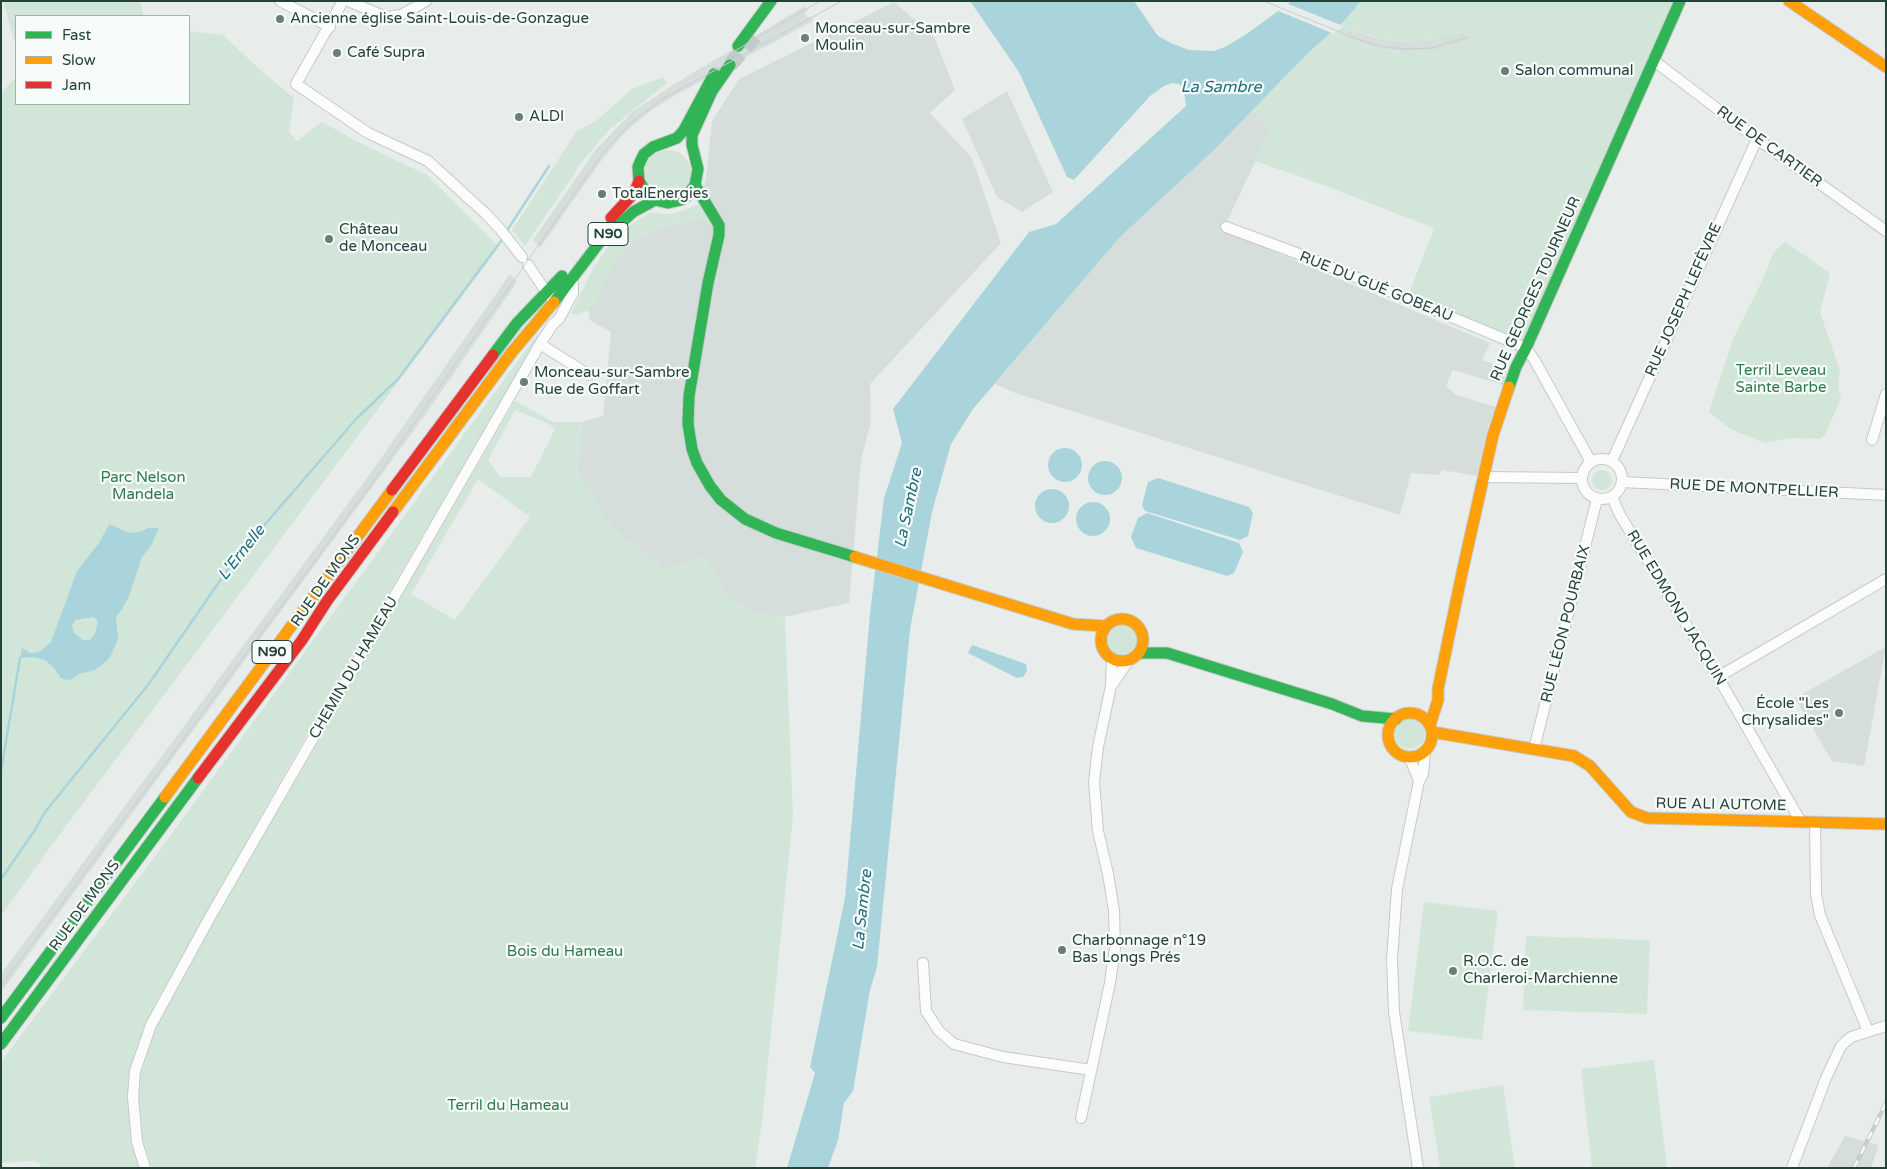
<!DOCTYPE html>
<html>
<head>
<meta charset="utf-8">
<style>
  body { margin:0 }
  #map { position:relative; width:1887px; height:1169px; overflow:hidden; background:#e8edeb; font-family:"Varela Round",sans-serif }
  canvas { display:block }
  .frame { position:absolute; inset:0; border:2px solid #24423a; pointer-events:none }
  .legend { position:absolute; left:15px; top:15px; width:175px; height:90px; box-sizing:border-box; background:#f7fbf9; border:1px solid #a3b1ad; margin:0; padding:6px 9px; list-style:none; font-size:15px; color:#24423a }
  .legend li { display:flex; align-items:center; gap:10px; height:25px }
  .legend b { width:25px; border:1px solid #a3b1ad }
</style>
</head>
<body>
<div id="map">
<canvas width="1887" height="1169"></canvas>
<div class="frame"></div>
<ul class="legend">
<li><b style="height:6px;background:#30b455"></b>Fast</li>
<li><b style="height:6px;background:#ff9f0a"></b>Slow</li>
<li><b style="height:6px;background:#e5322d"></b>Jam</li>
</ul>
</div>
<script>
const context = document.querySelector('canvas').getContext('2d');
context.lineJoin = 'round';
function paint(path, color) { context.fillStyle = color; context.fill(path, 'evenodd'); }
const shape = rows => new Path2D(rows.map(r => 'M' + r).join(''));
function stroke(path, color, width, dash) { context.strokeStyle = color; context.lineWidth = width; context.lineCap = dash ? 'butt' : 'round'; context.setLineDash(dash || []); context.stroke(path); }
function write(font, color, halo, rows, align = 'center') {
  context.font = font + ' "Varela Round",sans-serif'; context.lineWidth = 4.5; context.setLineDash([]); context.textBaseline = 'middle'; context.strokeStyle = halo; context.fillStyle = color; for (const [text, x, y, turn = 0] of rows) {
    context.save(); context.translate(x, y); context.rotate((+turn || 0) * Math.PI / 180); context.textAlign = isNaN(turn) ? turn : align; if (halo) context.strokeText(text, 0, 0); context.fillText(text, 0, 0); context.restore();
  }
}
const built = shape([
  [894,2,934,36,955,90,930,113,972,158,1001,243,870,384,871,421,861,461,849,603,785,617,753,613,726,595,704,556,664,570,612,527,578,474,582,422,603,416,611,332,590,320,588,310,599,295,607,274,616,259,638,238,665,226,702,220,711,224,698,205,706,178,712,121,739,79],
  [805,6,808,11,805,13,806,15,808,18,811,16,813,21,674,96,649,112,624,133,598,165,540,248,533,240,597,148,632,112,676,83],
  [1349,29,1376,38,1406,42,1437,39,1466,31,1470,41,1436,50,1402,52,1374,48,1345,38],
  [1007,91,1053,192,1022,212,997,197,962,119],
  [1253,110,1271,128,1223,230,1490,343,1482,360,1507,369,1503,385,1453,370,1446,386,1456,395,1496,407,1488,426,1477,476,1442,470,1439,475,1411,473,1400,515,1015,393,995,384,1120,237,1214,150],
  [510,274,517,282,423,418,1,992,1,974,367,478],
  [1886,647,1864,766,1832,761,1795,698],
  [1845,1136,1879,1145,1871,1168,1827,1168]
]);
const green = shape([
  [3,1,140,1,144,16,16,16,16,46],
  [1361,1,1678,1,1526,348,1407,299,1434,228,1318,183,1255,161,1271,128,1253,110,1308,53,1345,20],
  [1349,29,1382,39,1410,42,1437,39,1466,31,1470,40,1436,50,1397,52,1370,47,1345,38],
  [189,31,223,35,257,67,294,98,289,132,297,141,322,122,358,142,427,175,499,247,46,853,1,916,1,92,16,78,16,104,189,104],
  [663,77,667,83,610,129,585,158,525,246,512,230,577,131,597,120,632,89],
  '645 173a23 23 0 1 1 46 0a23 23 0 1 1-46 0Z',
  [698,205,712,225,702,220,665,226,638,238,616,259,607,274,599,295,588,310,577,315,571,313,594,267,607,248,633,223,650,213,672,214],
  [1785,242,1830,273,1820,312,1840,371,1838,386,1841,398,1825,435,1820,439,1792,438,1765,443,1732,430,1709,412,1734,337,1758,289,1774,252],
  [537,335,539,337,329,695,156,1003,139,1044,132,1070,128,1104,134,1146,141,1168,39,1168,41,1164,34,1161,1,1163,1,1062,150,863],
  [515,401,553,422,582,422,578,474,612,527,664,570,704,556,726,595,753,613,785,617,793,816,762,1122,755,1168,152,1168,141,1135,139,1118,139,1083,149,1039,161,1014,404,590],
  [515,410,549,424,555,429,531,477,500,477,488,460],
  [478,479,530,517,455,620,411,594],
  '1592 480a10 10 0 1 1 20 0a10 10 0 1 1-20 0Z',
  '1107 639a15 15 0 1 1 30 0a15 15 0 1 1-30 0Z',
  '1395 734a15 15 0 1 1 30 0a15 15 0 1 1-30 0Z',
  [1424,902,1498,911,1482,1040,1408,1031],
  [1526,936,1650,940,1647,1014,1523,1010],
  [1654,1060,1667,1168,1592,1168,1581,1069],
  [1503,1085,1515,1168,1440,1168,1429,1097]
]);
const water = shape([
  [970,1,1134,1,1158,36,1171,43,1189,50,1214,51,1225,47,1245,35,1292,1,1361,1,1345,20,1308,53,1214,150,1120,237,973,409,951,444,932,512,910,630,877,967,870,990,853,1091,844,1103,838,1140,828,1168,787,1168,815,1073,810,1067,845,898,870,614,884,498,902,443,893,409,1029,232,1056,224,1186,106,1184,90,1179,84,1172,83,1164,86,1150,96,1074,180,1067,177,1019,72],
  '1048 465a17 17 0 1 1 34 0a17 17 0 1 1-34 0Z',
  '1088 478a17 17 0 1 1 34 0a17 17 0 1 1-34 0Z',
  [1158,478,1249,507,1253,513,1248,536,1240,540,1145,511,1142,505,1148,482],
  '1035 506a17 17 0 1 1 34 0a17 17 0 1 1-34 0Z',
  '1076 519a17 17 0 1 1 34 0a17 17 0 1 1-34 0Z',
  [1147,513,1239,543,1243,552,1234,573,1227,576,1136,548,1131,537,1138,518],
  [109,524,129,533,140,532,148,528,159,528,152,544,142,557,128,599,116,618,118,639,109,659,95,670,79,674,72,679,66,680,61,678,54,668,45,660,33,657,20,658,22,648,30,653,39,652,51,642,77,571,99,543],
  [94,617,98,622,95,633,90,640,83,640,74,633,72,625,75,620],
  [972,645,1026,664,1027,671,1023,677,1017,678,968,653]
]);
const pier = shape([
  [1286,3,1343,26,1334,34,1276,10]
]);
const stream = shape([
  [508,229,549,166],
  [1,771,20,658],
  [1,879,35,830,45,812,148,685,235,559,357,418,398,379,501,241]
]);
const primaryTunnel = shape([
  [730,65,756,35]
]);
const street = shape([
  [280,1,330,27],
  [343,1,296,84,368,133,428,161,486,214,500,229,522,257],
  [348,1,386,17,401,15,426,1],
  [1653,60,1757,139,1886,231],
  [1226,227,1307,257,1526,348,1535,361,1591,462],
  [528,265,549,296],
  [540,344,589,375],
  [1872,440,1886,394],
  '1582 479a20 20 0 1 1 40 0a20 20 0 1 1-40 0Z',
  [1612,461,1757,139],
  [1483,477,1581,478],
  [1622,482,1886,495],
  [1612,497,1620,515,1718,677,1801,822],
  [1718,677,1886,579],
  [1112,685,1129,660],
  [1534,749,1597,499],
  [1406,756,1411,761,1419,781],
  [1815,823,1816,894,1820,915,1868,1031],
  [923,963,926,1011,939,1031,954,1044,1003,1057,1091,1070],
  [1081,1118,1110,983,1115,948,1114,911,1108,874,1098,831,1094,782,1098,747,1111,686,1112,658],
  [145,1168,137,1142,133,1097,135,1071,151,1025,210,917,540,344,553,324,559,319,573,293,573,285,571,279],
  [1418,1168,1394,1012,1392,959,1397,889,1419,781,1423,774,1425,751],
  [1792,1168,1826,1078,1841,1046,1851,1037,1886,1026]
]);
const fast = shape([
  [738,46,771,1],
  [714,74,684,130,677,138,653,147,644,154,641,160,638,167,639,181,648,195,655,200,668,203,681,200,687,196,695,185,698,169,692,145,692,135,712,91,730,65],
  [695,185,719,225,719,235,708,283,689,396,688,424,692,449,697,463,710,486,721,500,745,519,776,533,855,557],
  [554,302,599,243,633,212,655,200],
  [493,355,517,323,562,276],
  [1509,387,1516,367,1526,348,1680,1],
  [1139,653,1167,653,1332,704,1362,716,1396,719],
  [1,1018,165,797],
  [1,1044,198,778]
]);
const slow = shape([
  [1789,1,1886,67],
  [393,512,512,352,554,302],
  [855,557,1073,624,1105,626],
  '1101 640a21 21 0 1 1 42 0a21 21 0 1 1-42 0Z',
  '1388 735a22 22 0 1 1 44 0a22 22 0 1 1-44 0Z',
  [1430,725,1438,700,1438,689,1462,573,1493,435,1509,387],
  [1432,732,1574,756,1590,766,1631,812,1647,818,1886,824],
  [165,797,392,490]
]);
const jam = shape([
  [611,218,634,193,639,181],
  [392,490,493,355],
  [198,778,302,640,327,601,393,512]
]);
const tram = shape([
  [1264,1,1357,39,1384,47,1406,49,1431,48,1469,37],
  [733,52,820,1],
  [1,986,373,482,605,150,633,121,662,99,842,1]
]);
const rail = shape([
  [1854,1168,1886,1103]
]);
const markers = [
  [280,19,5,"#697e78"],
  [805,38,5,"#697e78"],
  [337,53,5,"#697e78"],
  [1505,71,5,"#697e78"],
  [519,117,5,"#697e78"],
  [602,194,5,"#697e78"],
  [329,239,5,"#697e78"],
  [524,382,5,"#697e78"],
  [1839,713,5,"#697e78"],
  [1062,950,5,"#697e78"],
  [1453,971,5,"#697e78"]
];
const shields = [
  [608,234,40],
  [272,652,40]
];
const shieldNames = [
  ["N90",608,234],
  ["N90",272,652]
];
const poiNames = [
  ["Ancienne église Saint-Louis-de-Gonzague",290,19],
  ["Monceau-sur-Sambre",815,29],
  ["Moulin",815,46],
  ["Café Supra",347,53],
  ["Salon communal",1515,71],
  ["ALDI",529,117],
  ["TotalEnergies",612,194],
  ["Château",339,230],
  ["de Monceau",339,247],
  ["Monceau-sur-Sambre",534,373],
  ["Rue de Goffart",534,390],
  ["École \"Les",1829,704,"right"],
  ["Chrysalides\"",1829,721,"right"],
  ["Charbonnage n°19",1072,941],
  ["Bas Longs Prés",1072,958],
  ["R.O.C. de",1463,962],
  ["Charleroi-Marchienne",1463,979]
];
const streetNames = [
  ["RUE DE CARTIER",1769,147,36],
  ["RUE DU GUÉ GOBEAU",1376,287,22],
  ["RUE GEORGES TOURNEUR",1536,289,-66],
  ["RUE JOSEPH LEFÈVRE",1684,300,-66],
  ["RUE DE MONTPELLIER",1754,489,3],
  ["RUE DE MONS",326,581,-55],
  ["RUE EDMOND JACQUIN",1676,608,59],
  ["RUE LÉON POURBAIX",1566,624,-76],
  ["CHEMIN DU HAMEAU",354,668,-60],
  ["RUE ALI AUTOME",1721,805,1],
  ["RUE DE MONS",85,906,-54]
];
const parkNames = [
  ["Terril Leveau",1781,371],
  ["Sainte Barbe",1781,388],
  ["Parc Nelson",143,478],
  ["Mandela",143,495],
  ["Bois du Hameau",565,952],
  ["Terril du Hameau",508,1106]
];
const waterNames = [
  ["La Sambre",1221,88],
  ["La Sambre",909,508,-78],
  ["L'Ernelle",242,553,-52],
  ["La Sambre",863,910,-84]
];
paint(built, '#d6dedb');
paint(green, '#d1e6d8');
paint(water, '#a9d4db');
paint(pier, '#e8edeb');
stroke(stream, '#a9d4db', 2.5);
stroke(primaryTunnel, '#c1cbc8', 15, [15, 8]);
stroke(street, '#c5cac8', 12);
stroke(fast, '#c3cbc8', 13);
stroke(slow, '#c3cbc8', 13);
stroke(jam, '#c3cbc8', 13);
stroke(street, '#fcfcfc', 10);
stroke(fast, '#30b455', 11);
stroke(slow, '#ff9f0a', 11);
stroke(jam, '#e5322d', 11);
stroke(tram, '#c9cdcc', 1);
stroke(rail, '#c9cdcc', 4.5);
stroke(rail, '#f7fbf9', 2.5, [8]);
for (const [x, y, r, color] of markers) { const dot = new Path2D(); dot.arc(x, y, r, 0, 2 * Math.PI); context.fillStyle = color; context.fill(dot); stroke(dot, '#f7fbf9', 2); }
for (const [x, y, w] of shields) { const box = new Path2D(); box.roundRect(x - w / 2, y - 11.5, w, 23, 4); context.fillStyle = '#f7fbf9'; context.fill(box); stroke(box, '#24423a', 1); }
write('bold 14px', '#24423a', null, shieldNames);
write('15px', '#24423a', '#f7fbf9', poiNames, 'left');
write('15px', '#24423a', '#f7fbf9', streetNames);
write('15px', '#2d7a4b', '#f7fbf9', parkNames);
write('italic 16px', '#1c6f80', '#f7fbf9', waterNames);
</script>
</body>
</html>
